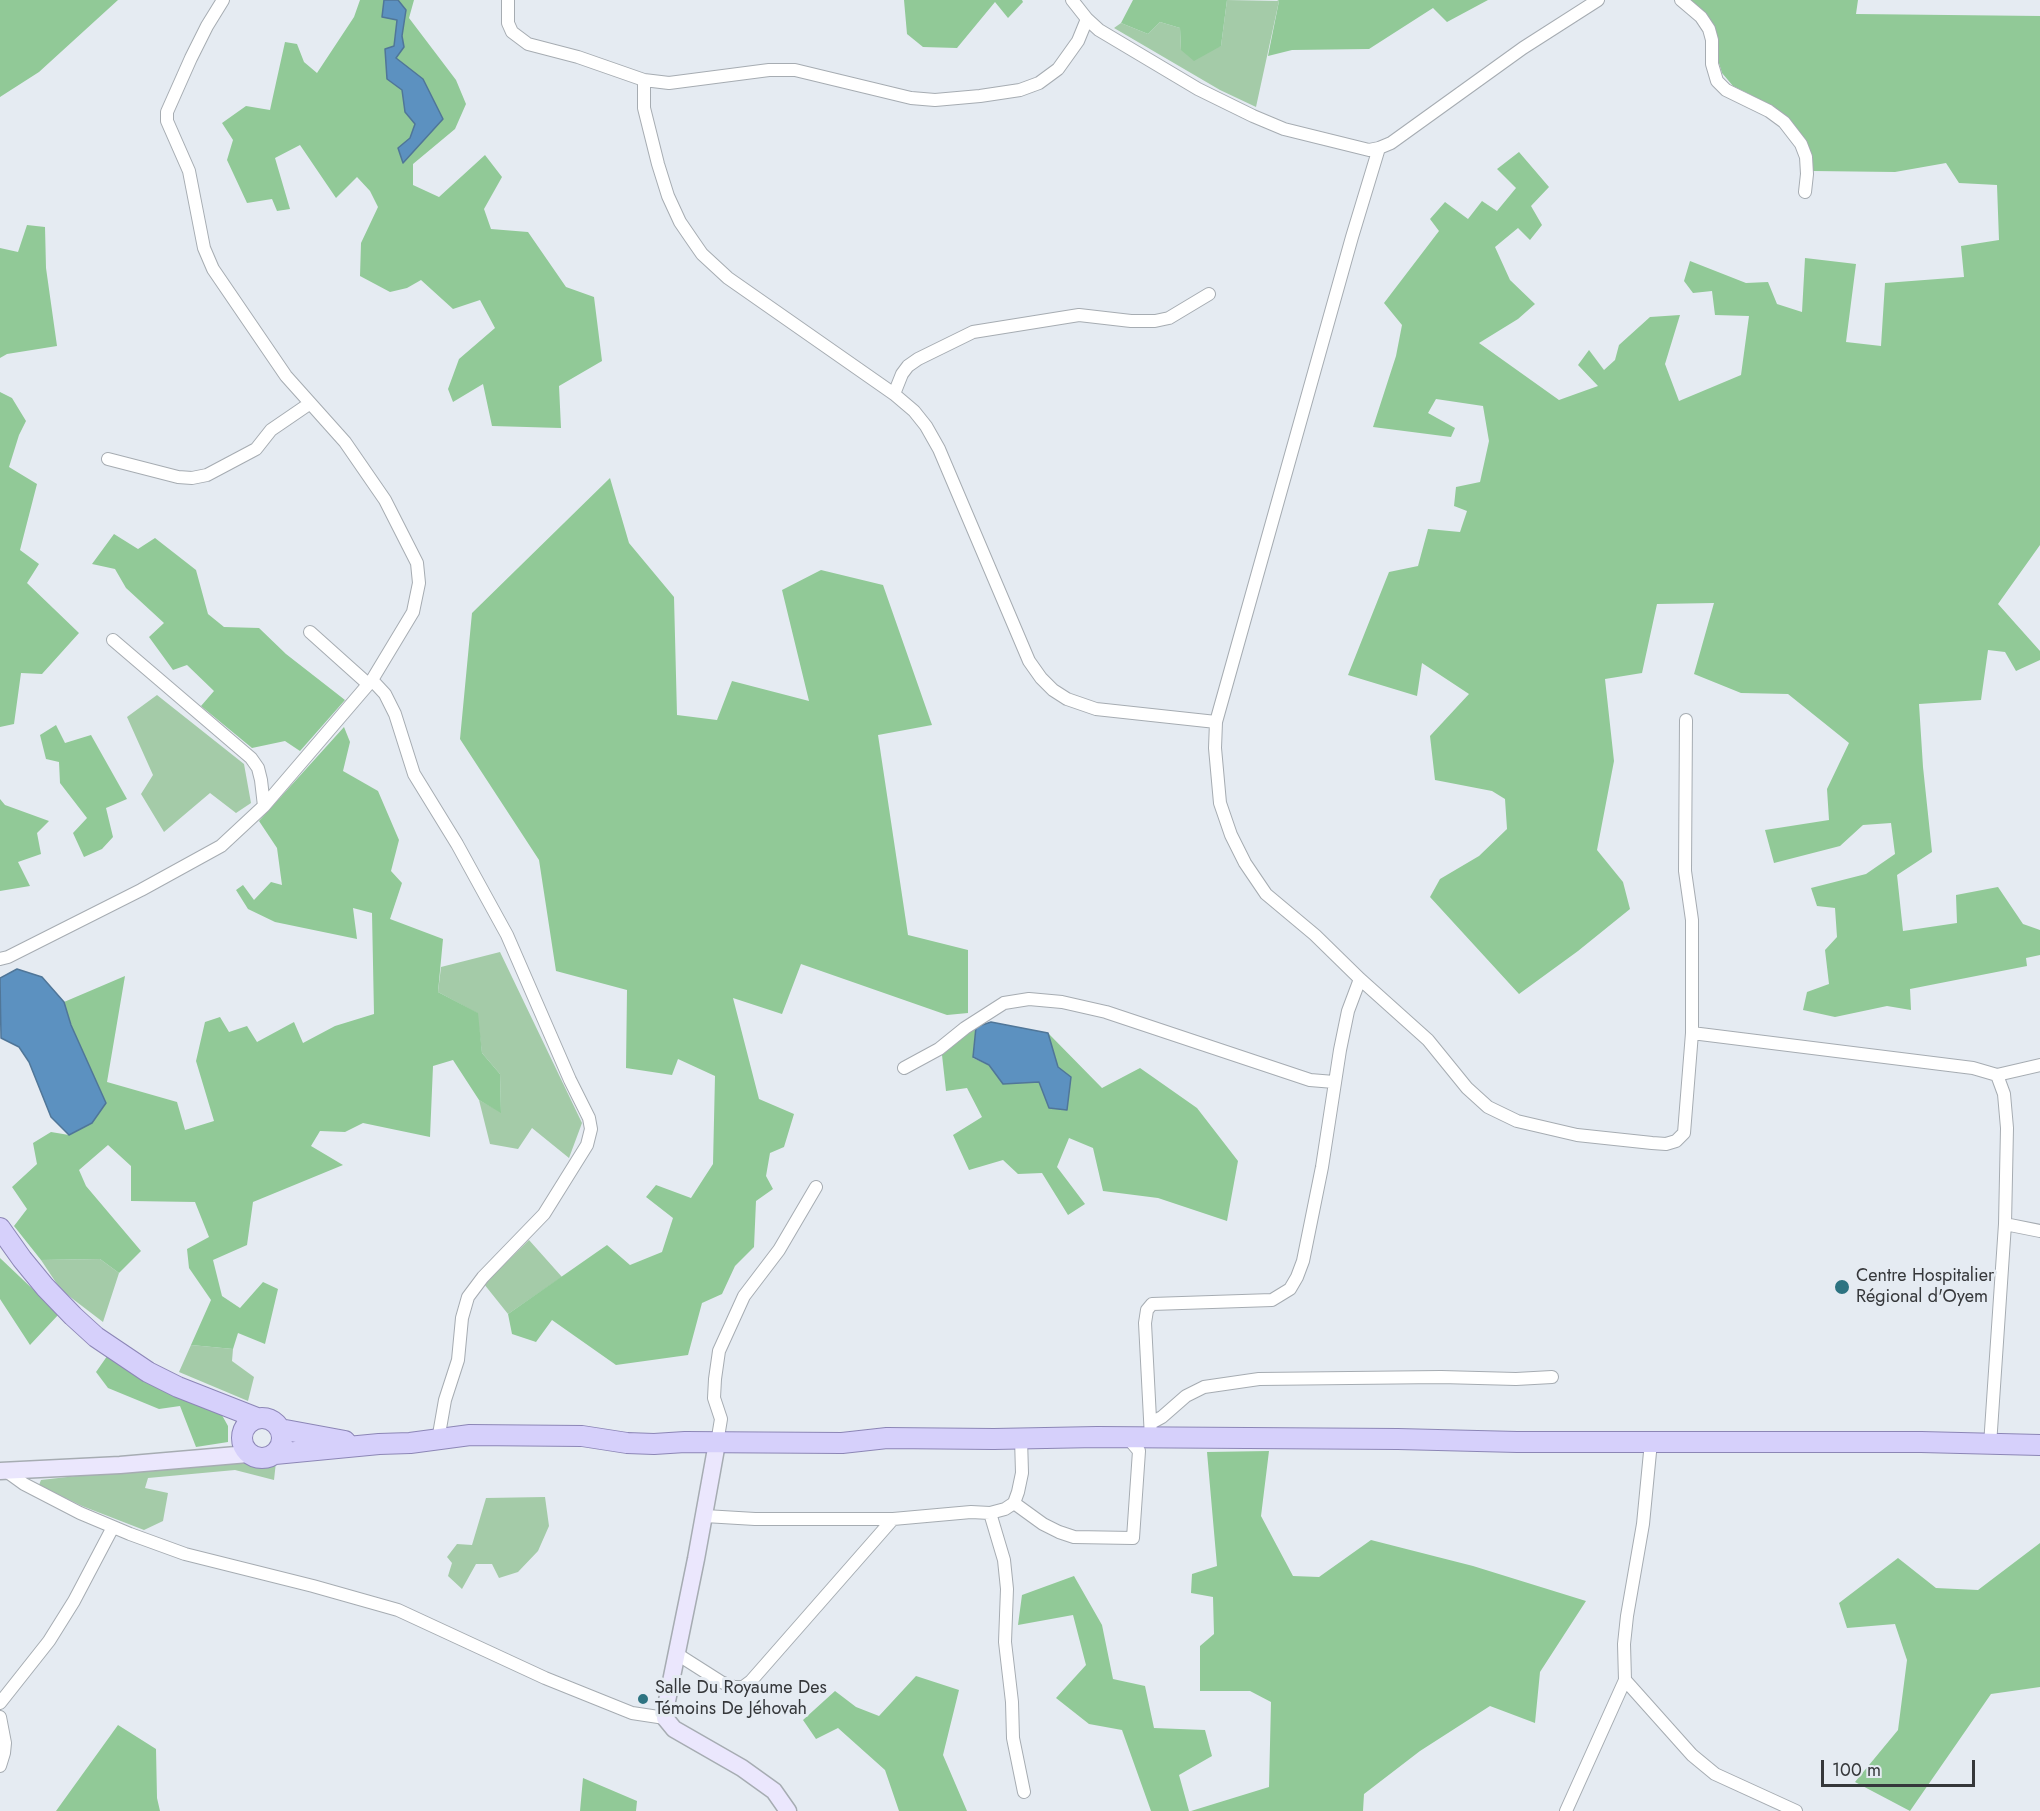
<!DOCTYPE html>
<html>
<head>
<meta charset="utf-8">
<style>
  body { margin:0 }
  #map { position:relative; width:2040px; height:1811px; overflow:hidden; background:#e5ebf2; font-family:Jost,sans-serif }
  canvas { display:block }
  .scale { position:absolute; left:1821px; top:1760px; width:154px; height:27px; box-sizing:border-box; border:3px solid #35373a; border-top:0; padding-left:8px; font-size:18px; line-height:21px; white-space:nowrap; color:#35373a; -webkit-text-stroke:4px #e5ebf2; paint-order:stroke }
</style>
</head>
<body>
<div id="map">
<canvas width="2040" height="1811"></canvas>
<div class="scale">100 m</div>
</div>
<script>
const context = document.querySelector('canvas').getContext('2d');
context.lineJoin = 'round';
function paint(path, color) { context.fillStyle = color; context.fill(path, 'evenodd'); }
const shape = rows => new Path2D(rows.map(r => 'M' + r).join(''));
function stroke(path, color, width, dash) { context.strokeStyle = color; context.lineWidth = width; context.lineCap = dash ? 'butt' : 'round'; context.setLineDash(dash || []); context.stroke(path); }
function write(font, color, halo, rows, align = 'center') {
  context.font = font + ' Jost,sans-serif'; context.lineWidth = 6; context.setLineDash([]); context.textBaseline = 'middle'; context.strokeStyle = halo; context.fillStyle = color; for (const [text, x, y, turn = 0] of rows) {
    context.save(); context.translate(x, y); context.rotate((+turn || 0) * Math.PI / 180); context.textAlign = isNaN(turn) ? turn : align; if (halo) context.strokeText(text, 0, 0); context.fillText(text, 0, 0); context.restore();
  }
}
const green = shape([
  [1227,0,1279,1,1256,107,1220,90,1114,28,1121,23,1148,34,1160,22,1180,28,1181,50,1221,46],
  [157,695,244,764,251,803,236,813,210,793,164,832,141,794,153,775,127,717],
  [500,952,582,1123,569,1158,532,1128,518,1149,490,1144,479,1100,501,1112,500,1074,482,1053,477,1013,438,992,441,967],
  [529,1240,562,1277,508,1314,484,1284],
  [100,1259,119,1273,103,1322,61,1290,41,1260],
  [191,1345,233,1349,232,1361,254,1377,248,1401,179,1372],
  [277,1453,274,1480,235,1470,148,1478,145,1488,168,1493,163,1521,144,1530,82,1506,39,1485,41,1480],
  [545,1497,549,1526,538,1551,518,1572,499,1578,492,1564,476,1564,462,1589,448,1576,452,1563,447,1557,457,1544,472,1545,486,1498]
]);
const forest = shape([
  [0,0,118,0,39,72,0,97],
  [360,0,414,0,409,18,456,80,466,104,455,129,413,164,413,185,439,197,485,155,502,177,484,209,491,229,528,232,566,287,594,297,602,361,559,386,561,428,492,426,483,384,453,402,448,389,459,359,495,328,480,300,453,309,421,280,407,288,390,292,360,276,361,243,378,207,370,191,357,177,336,198,300,145,275,158,290,209,277,211,272,199,247,203,227,160,233,140,222,123,246,106,270,110,285,42,297,44,304,62,317,73,354,17],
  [904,0,1022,0,1023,2,1008,18,995,2,957,48,923,47,907,34],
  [1133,0,1227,0,1221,46,1194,61,1181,50,1180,28,1160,22,1148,34,1121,23],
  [1277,0,1488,0,1447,22,1433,8,1369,49,1292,50,1268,56,1279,1],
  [1689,0,1858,0,1856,14,2040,16,2040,545,1998,604,2040,651,2040,660,2016,671,2005,652,1988,650,1981,700,1919,704,1923,767,1932,852,1897,875,1903,931,1957,923,1956,895,1998,887,2023,924,2040,930,2040,955,2026,958,2027,966,1910,989,1911,1010,1887,1006,1835,1017,1803,1010,1807,992,1829,984,1825,950,1837,937,1835,908,1817,906,1811,888,1866,874,1895,854,1891,823,1863,825,1840,846,1774,863,1765,830,1829,820,1827,789,1849,743,1788,694,1741,693,1694,674,1714,603,1657,604,1642,673,1605,679,1614,761,1597,850,1623,882,1630,909,1578,951,1519,994,1430,897,1440,879,1479,856,1507,829,1505,799,1492,791,1435,780,1430,736,1469,694,1422,663,1417,696,1348,675,1389,572,1418,566,1428,529,1460,532,1467,511,1454,506,1456,487,1480,482,1489,441,1483,406,1436,399,1428,413,1455,428,1451,437,1373,427,1396,356,1402,325,1384,303,1439,231,1430,219,1445,202,1468,219,1482,201,1497,211,1516,188,1497,169,1519,152,1549,187,1531,206,1542,225,1530,240,1518,228,1495,247,1510,280,1535,304,1518,319,1479,343,1559,400,1598,386,1578,365,1589,350,1604,370,1615,360,1619,345,1650,317,1680,315,1665,364,1679,401,1741,375,1749,316,1715,315,1712,291,1693,293,1684,281,1690,261,1746,283,1768,282,1777,304,1802,312,1805,258,1856,264,1846,342,1881,346,1885,283,1964,277,1961,246,1999,240,1997,185,1959,183,1946,163,1895,172,1813,171,1809,150,1790,120,1773,106,1733,86,1722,73,1718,60,1716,32],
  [27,225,45,227,46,268,57,346,7,354,0,358,0,248,18,252],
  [0,392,12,398,26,421,19,435,9,467,37,484,20,550,39,564,27,583,79,633,42,674,21,673,14,724,0,727],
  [610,478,629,543,674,597,677,715,717,720,732,681,809,701,782,590,821,570,883,585,932,725,878,735,908,935,968,950,968,1013,947,1015,801,964,782,1014,733,998,759,1099,794,1114,784,1147,770,1153,766,1176,773,1189,756,1201,754,1247,735,1266,722,1294,702,1303,688,1355,616,1365,552,1320,536,1342,512,1334,508,1314,607,1245,630,1265,662,1252,673,1218,646,1197,656,1185,691,1198,713,1164,715,1076,678,1059,672,1075,626,1068,627,990,556,971,539,860,460,739,472,613],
  [114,534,138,549,155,538,196,570,208,614,224,627,259,628,286,654,345,700,300,751,285,741,252,748,201,706,214,691,187,665,173,670,149,637,164,623,126,588,115,569,92,564],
  [56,725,65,743,91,735,127,799,106,808,113,837,102,849,84,857,73,833,87,818,60,783,59,762,46,759,40,735],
  [344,727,350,742,343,771,378,791,399,840,391,871,402,883,390,919,443,939,438,992,478,1013,482,1053,500,1074,501,1113,479,1100,453,1060,433,1066,430,1137,363,1123,345,1132,320,1131,311,1146,343,1165,253,1202,247,1245,213,1260,222,1296,240,1308,263,1282,278,1289,265,1344,238,1333,233,1349,191,1345,211,1300,189,1268,187,1249,209,1237,195,1202,131,1201,131,1166,108,1145,79,1170,86,1186,141,1251,119,1273,100,1259,41,1260,14,1226,27,1209,12,1187,37,1164,33,1143,51,1132,69,1135,71,1025,64,1002,125,976,107,1082,177,1102,185,1130,214,1121,196,1061,205,1022,220,1017,229,1032,247,1026,257,1042,294,1022,303,1043,335,1026,374,1014,372,913,353,908,357,939,275,922,248,909,236,890,243,885,254,900,271,882,282,885,277,848,259,821],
  [0,799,5,805,49,821,37,833,41,854,18,862,30,886,0,891],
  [976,1027,973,1058,989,1065,1003,1084,1039,1082,1049,1108,1058,1067,1048,1033,1102,1088,1140,1068,1197,1108,1238,1161,1227,1221,1158,1198,1103,1191,1093,1148,1069,1138,1057,1167,1085,1204,1068,1215,1042,1173,1018,1174,1003,1160,969,1170,953,1135,982,1117,967,1088,946,1091,942,1055],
  [0,1258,59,1314,30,1345,0,1299],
  [110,1352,218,1408,228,1426,228,1442,196,1447,180,1406,159,1409,108,1388,96,1372],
  [1269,1451,1261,1516,1293,1576,1319,1577,1371,1540,1473,1566,1586,1601,1540,1672,1535,1723,1490,1706,1420,1751,1364,1794,1363,1811,1191,1811,1269,1787,1271,1702,1250,1691,1200,1691,1200,1646,1214,1634,1213,1597,1191,1593,1192,1574,1217,1566,1207,1452],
  [2040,1543,2040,1687,1991,1694,1910,1811,1855,1782,1898,1730,1907,1660,1895,1624,1847,1628,1839,1603,1898,1558,1936,1588,1978,1590],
  [1074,1576,1102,1625,1113,1679,1145,1686,1154,1728,1205,1730,1212,1756,1179,1775,1189,1811,1151,1811,1122,1730,1089,1724,1056,1698,1086,1665,1073,1615,1018,1625,1022,1595],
  [916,1676,959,1690,943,1755,967,1811,899,1811,885,1770,838,1728,816,1739,803,1720,835,1691,856,1707,879,1716],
  [118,1725,156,1749,157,1798,160,1811,56,1811],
  [583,1778,637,1801,636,1811,580,1811]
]);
const water = shape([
  [384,0,398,0,406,10,402,36,404,47,396,58,423,79,443,119,403,163,398,148,410,138,415,124,405,112,402,90,387,79,385,49,394,46,397,20,382,17,384,0],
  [17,969,42,977,64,1002,71,1025,106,1103,92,1123,69,1135,51,1117,29,1062,19,1047,1,1038,0,978,17,969],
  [991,1022,1048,1033,1058,1067,1071,1077,1067,1110,1049,1108,1039,1082,1003,1084,989,1065,973,1057,976,1027,991,1022]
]);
const street = shape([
  [508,0,508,23,512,32,528,44,578,57,644,80,669,83,769,70,795,70,911,98,935,100,980,96,1020,90,1039,83,1058,69,1078,41,1087,19],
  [1072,0,1087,19,1099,30,1198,89,1253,116,1284,129,1369,150,1379,148,1391,143,1523,48,1598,0],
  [1681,0,1701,17,1709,29,1712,40,1712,64,1717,81,1726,90,1769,111,1784,122,1801,144,1806,157,1807,174,1805,192],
  [644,80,644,108,658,164,668,196,680,222,693,241,702,254,728,278,894,394,914,411,926,426,939,449,1029,661,1041,678,1053,690,1067,699,1096,709,1216,722],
  [1379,148,1352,237,1216,722,1215,748,1220,803,1231,835,1245,863,1266,894,1315,935,1360,979,1428,1040,1467,1088,1488,1107,1517,1121,1577,1135,1652,1143,1666,1144,1676,1141,1684,1133,1692,1033,1692,920,1685,871,1686,720],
  [894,394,902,374,908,366,918,359,973,332,1079,315,1131,321,1155,321,1169,318,1209,294],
  [108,459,178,477,192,478,207,475,256,449,271,430,309,404],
  [310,632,368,684],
  [113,640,251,758,258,768,261,780,264,806],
  [372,680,385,694,395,714,414,774,457,844,507,935,570,1080,589,1118,591,1129,587,1145,544,1214,483,1277,468,1297,462,1318,458,1360,445,1400,438,1440],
  [0,959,8,957,141,890,221,846,264,806,372,680,413,612,419,583,417,563,385,500,345,442,286,376,213,269,204,248,189,171,167,121,167,112,191,58,207,26,223,0],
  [1692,1033,1973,1068,1997,1075,2040,1065],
  [904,1068,939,1049,965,1028,1004,1003,1029,999,1062,1002,1106,1012,1310,1080,1334,1082],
  [2005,1224,2040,1231],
  [1151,1423,1162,1417,1186,1396,1204,1387,1259,1379,1441,1377,1516,1379,1552,1377],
  [1151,1438,1145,1323,1147,1310,1152,1304,1272,1300,1290,1289,1297,1277,1303,1261,1322,1167,1340,1050,1348,1011,1360,979],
  [717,1443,721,1419,714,1398,715,1379,719,1351,744,1296,779,1250,816,1187],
  [1990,1445,2005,1224,2007,1128,2004,1094,1997,1075],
  [6,1471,24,1484,80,1513,130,1534,185,1554,313,1586,398,1610,545,1678,632,1713,665,1718],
  [1014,1503,1043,1524,1059,1532,1074,1537,1133,1538,1139,1451,1128,1438],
  [990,1513,1004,1560,1007,1589,1005,1642,1012,1702,1013,1738,1024,1792],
  [705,1516,755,1519,893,1519,971,1512,990,1513,1005,1509,1014,1503,1018,1492,1022,1473,1021,1438],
  [677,1654,721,1682,734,1687,743,1687,751,1681,893,1519],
  [1625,1680,1692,1755,1715,1774,1796,1811],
  [0,1703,49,1641,74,1601,113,1527],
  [0,1717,5,1743,4,1753,0,1766],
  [1566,1811,1625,1680,1624,1644,1627,1616,1643,1524,1651,1442]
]);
const secondary = shape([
  [717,1443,696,1559,667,1701,665,1718,674,1729,742,1768,774,1791,788,1811],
  [0,1471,120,1465,248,1454]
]);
const primary = shape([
  [0,1228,22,1259,45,1287,73,1316,96,1337,148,1372,178,1387,257,1418],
  '242 1438a20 20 0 1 1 40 0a20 20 0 1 1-40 0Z',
  [280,1429,345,1441],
  [275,1454,379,1444,410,1443,470,1435,582,1436,627,1443,654,1444,685,1442,842,1443,887,1438,994,1439,1097,1437,1398,1439,1517,1442,1921,1442,2040,1445]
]);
const markers = [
  [1842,1287,8,"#2d7381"],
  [643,1699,6,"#2d7381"]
];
const poiNames = [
  ["Centre Hospitalier",1856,1277],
  ["Régional d'Oyem",1856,1298],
  ["Salle Du Royaume Des",655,1689],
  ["Témoins De Jéhovah",655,1710]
];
paint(green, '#a4cba8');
paint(forest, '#91c997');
paint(water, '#5c91c0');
stroke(water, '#507698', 1.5);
stroke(street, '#a6acb2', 14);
stroke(secondary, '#a6acb2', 19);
stroke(primary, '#8c86b6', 22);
stroke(street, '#fff', 12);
stroke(secondary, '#ebe7fd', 16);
stroke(primary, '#d6d0fb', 20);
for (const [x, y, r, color] of markers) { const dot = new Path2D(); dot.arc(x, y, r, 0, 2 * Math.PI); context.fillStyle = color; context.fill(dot); stroke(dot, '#e5ebf2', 2); }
write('18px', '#35373a', '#e5ebf2', poiNames, 'left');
</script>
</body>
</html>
